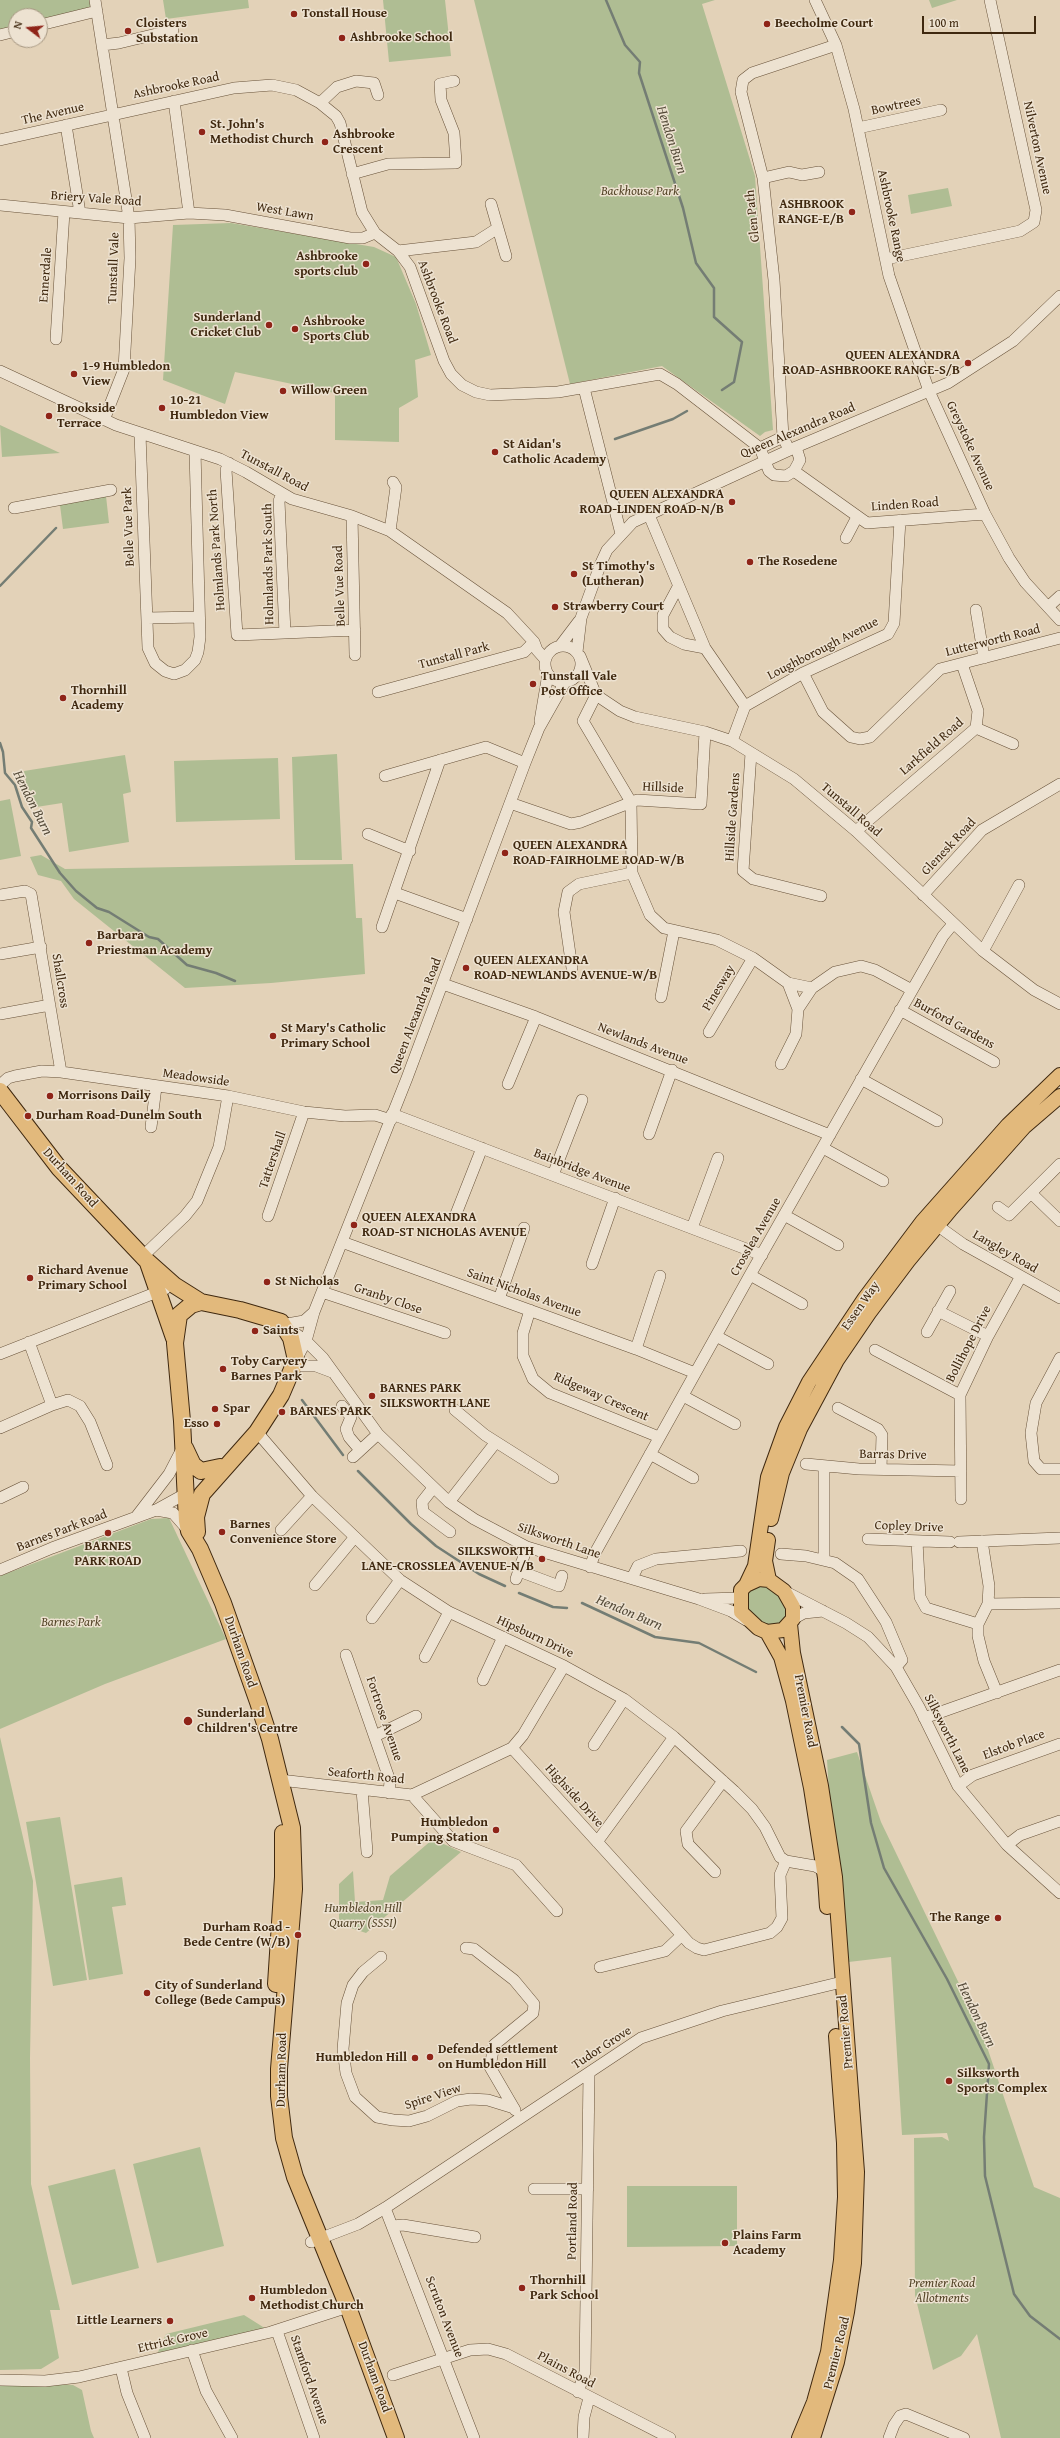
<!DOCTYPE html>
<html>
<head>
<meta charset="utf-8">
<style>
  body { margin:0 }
  #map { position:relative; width:1060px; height:2438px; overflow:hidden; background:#e3d2b8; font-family:"Gentium Book Plus",serif }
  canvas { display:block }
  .north { position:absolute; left:8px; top:8px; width:40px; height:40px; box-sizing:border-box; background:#ede2d1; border:1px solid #a79883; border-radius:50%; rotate:286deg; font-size:11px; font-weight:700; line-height:16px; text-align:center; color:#3f280f }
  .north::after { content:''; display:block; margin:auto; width:14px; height:18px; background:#8f2418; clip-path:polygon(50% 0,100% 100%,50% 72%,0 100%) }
  .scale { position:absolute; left:922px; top:16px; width:114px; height:18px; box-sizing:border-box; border:2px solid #3f280f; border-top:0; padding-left:5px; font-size:12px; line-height:14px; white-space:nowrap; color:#3f280f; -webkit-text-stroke:3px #ede2d1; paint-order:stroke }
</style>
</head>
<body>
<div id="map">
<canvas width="1060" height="2438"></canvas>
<div class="north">N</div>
<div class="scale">100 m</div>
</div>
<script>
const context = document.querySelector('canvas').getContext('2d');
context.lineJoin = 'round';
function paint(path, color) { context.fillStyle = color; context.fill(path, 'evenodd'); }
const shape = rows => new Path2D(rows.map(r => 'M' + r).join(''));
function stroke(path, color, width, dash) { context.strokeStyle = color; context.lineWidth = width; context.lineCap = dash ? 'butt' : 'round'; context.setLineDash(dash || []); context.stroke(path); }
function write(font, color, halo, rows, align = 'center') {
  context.font = font + ' "Gentium Book Plus",serif'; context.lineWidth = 3; context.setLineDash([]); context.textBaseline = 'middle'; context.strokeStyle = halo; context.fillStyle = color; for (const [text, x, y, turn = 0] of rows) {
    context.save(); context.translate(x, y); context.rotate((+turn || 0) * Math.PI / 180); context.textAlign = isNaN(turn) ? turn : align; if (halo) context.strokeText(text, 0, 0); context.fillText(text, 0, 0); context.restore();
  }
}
const green = shape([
  [0,0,89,0,91,9,40,21,40,16,16,16,16,27,0,30],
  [163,0,248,0,249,8,166,19],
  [383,0,445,0,451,56,389,62],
  [474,0,715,0,702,4,755,176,773,430,765,432,760,436,662,366,570,384],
  [929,0,957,0,932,8],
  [948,188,952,206,911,214,908,195],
  [231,223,374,247,396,257,416,304,431,355,415,360,418,397,399,408,399,442,335,440,335,393,235,372,225,404,163,380,173,225],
  [0,425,60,453,2,457],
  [106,496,109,523,63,529,60,505],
  [337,754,342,860,295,860,292,757],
  [125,755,131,792,123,794,129,842,69,852,62,803,30,808,24,771],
  [278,758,280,819,176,822,174,761],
  [10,799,21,856,0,860,0,801],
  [41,855,65,869,353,864,356,918,362,918,365,974,271,983,185,988,74,899,61,881,38,875,30,857],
  [169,1518,226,1639,105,1684,0,1729,0,1576,151,1519],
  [760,1585,771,1589,783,1600,787,1610,786,1619,781,1624,773,1627,762,1623,751,1613,746,1604,746,1594,750,1587],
  [0,1737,33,1881,30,2058,31,2184,60,2310,50,2310,59,2358,41,2369,0,2370],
  [857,1752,881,1822,981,2029,1034,2187,1060,2198,1060,2438,1001,2438,977,2334,961,2356,933,2370,915,2295,914,2138,942,2137,949,2141,947,2133,902,2135,891,1957,840,1963,827,1760],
  [60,1817,87,1980,53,1986,26,1822],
  [433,1839,461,1852,366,1933,339,1924,339,1884,353,1871,355,1902,383,1900,390,1876],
  [122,1877,126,1905,112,1907,123,1974,89,1980,74,1885],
  [200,2147,224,2246,157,2263,133,2164],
  [115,2169,139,2268,72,2285,48,2186],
  [627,2186,737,2186,737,2246,627,2247],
  [244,2315,271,2332,155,2359,166,2334],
  [0,2381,73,2385,82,2390,91,2431,94,2438,0,2438]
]);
const stream = shape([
  [606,0,625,45,640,62,639,73,683,208,696,263,714,288,714,317,742,342,734,382,722,390],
  [615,439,673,419,687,411],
  [0,586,56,528],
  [0,743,3,752,5,773,15,785,22,807,32,822,31,828,60,873,76,891,97,908,109,912,149,937,158,939,187,965,216,973,235,981],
  [302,1400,343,1455],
  [358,1471,411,1524,436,1546,479,1574,505,1586],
  [519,1593,553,1607,567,1608],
  [582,1603,655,1637,699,1643,756,1672],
  [842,1727,859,1744,871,1823,884,1868,947,1979,989,2064,984,2137,985,2176,1014,2294,1030,2316,1060,2339]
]);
const minor = shape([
  [95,0,129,218,130,258,124,369,104,420],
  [815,0,836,45,854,109,889,276,929,391,985,514,1009,558,1025,582,1060,620],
  [40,25,97,11],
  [0,35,16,31],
  [102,45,119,43,173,30],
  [174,101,189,213],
  [320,103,337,87,356,81,374,83,378,95],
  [66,125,80,213],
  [858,128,941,110],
  [0,140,234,88,272,85,296,90,320,103,336,116,340,123,362,212,375,233,398,251,410,267,444,361,451,374,462,385,476,392,490,395,558,392,660,374,677,384,760,448,769,471,774,475,786,476,794,471,800,460,796,447],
  [352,174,388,164,456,163,454,133,441,100,440,84,454,81],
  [763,178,789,172,802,175,819,172],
  [491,204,506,256],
  [0,205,129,218,189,213,225,215,350,238,363,238,375,233],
  [398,251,476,242,498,228],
  [886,259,1020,231,1034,222,1036,210,990,0],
  [56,339,64,212],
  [0,371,116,425,220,459,246,472,292,499,352,516,390,531,507,613,534,642,537,650,545,659],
  [584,388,621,534],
  [140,434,148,648,155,663,165,671,174,674,185,670,195,660,198,652,200,637,195,451],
  [760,448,783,437],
  [789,450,783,437,774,280,763,178,741,92,743,80,752,73,836,45],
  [229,463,226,470,237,635,355,630],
  [794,471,867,523,985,514],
  [282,494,279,501,285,633],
  [14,508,111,490],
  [649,515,705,648,745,706],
  [352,516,355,655],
  [390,531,396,487,393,482],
  [846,538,857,517],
  [678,587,663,615,663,629,670,637,684,644,705,648],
  [1048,607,1060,596],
  [976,610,984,658],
  [147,618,199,617],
  [560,646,579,621],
  '545 664a18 18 0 1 1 36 0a18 18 0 1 1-36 0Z',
  [577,652,581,618,601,563,607,550,633,522,796,447,948,383,1013,341,1060,296],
  [580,656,596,695,620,711,635,717,705,732,732,741,794,779,856,831,983,951,1034,990,1060,1004],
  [803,673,823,712,851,737,860,739,870,737,940,669,1060,638],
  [378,692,524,652,534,642],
  [596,695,583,721,631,802,632,873,650,915,664,928,717,940,753,958,788,983,798,1009],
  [540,721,548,674],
  [976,728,1013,744],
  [732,741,745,706,803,673,888,634,894,623,900,520],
  [751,753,743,871,753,879,821,896],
  [385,776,486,747,525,763],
  [510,803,571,824,581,822,637,800,701,804,705,732],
  [856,831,976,728,978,711,962,664],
  [368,834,410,851],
  [395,893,467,919],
  [0,895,25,891,31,894,61,1072],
  [923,895,982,830,1060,784],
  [382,927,440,760],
  [983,951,1019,885],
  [0,954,41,947],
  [572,968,564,912,568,892,579,884,632,873],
  [788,983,812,988],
  [443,984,536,1017,830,1135],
  [661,997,674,931],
  [900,1010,994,1062],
  [0,1014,50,1005],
  [709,1032,753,958],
  [781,1064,796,1034,798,1009,812,988,835,972,861,966,875,970,912,990],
  [861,1079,937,1121],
  [508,1084,536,1017],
  [0,1085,8,1078,15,1076,42,1071,61,1072,228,1096,304,1112,345,1116,375,1115,391,1120],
  [392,1114,762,1255],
  [151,1127,156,1087],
  [649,1134,672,1070],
  [823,1148,883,1181],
  [553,1175,582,1100],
  [1031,1193,1060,1221],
  [998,1207,1009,1215,1060,1164],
  [456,1214,482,1148],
  [784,1215,838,1245],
  [268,1216,304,1112],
  [938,1226,963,1244,1060,1298],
  [692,1228,718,1158],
  [342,1242,636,1349,695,1373],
  [143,1256,185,1216,197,1201,219,1147,228,1096],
  [592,1264,615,1198],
  [750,1275,802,1304],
  [322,1292,445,1333],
  [499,1299,524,1228],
  [530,1310,523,1333,523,1356,533,1379,550,1393,659,1437],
  [938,1311,988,1336],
  [281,1322,287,1324,304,1321,314,1312],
  [286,1327,306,1341,323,1358,378,1434,449,1502,474,1519,527,1547,699,1599,731,1611,746,1620],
  [927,1332,950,1291],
  [716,1336,768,1364],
  [29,1342,52,1405],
  [636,1349,660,1276],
  [875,1350,960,1395],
  [0,1354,165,1289],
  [1060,1358,1036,1403,1031,1433,1034,1461,1041,1469,1060,1469],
  [296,1360,306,1341,314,1312,407,1078,525,763,539,728,565,682],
  [294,1366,316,1366,332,1372],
  [683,1396,735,1424],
  [342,1406,351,1417,346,1429,349,1437,360,1450],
  [838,1408,878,1429,882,1435,881,1469],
  [455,1410,485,1435,553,1478],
  [0,1428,52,1405,68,1400,80,1406,90,1422,107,1465],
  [257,1432,312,1496,400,1580,449,1612,564,1666,624,1699,674,1737,734,1791,752,1809,765,1827,780,1857,786,1861,815,1866,824,1871],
  [650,1454,693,1478],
  [353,1457,378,1434],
  [806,1464,859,1469,961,1471],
  [433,1488,422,1502,423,1512,450,1532],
  [0,1498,23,1487],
  [961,1499,960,1395,988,1336,1020,1278],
  [449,1502,496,1442],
  [156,1510,173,1513,188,1530],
  [136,1517,169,1474,182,1449],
  [281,1530,312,1496],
  [868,1539,950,1542],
  [917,1541,920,1597,926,1608,978,1624],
  [982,1541,989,1586,988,1604,978,1624,978,1636,984,1661,997,1693],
  [959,1542,1060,1538],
  [781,1554,806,1556,835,1563,858,1579,886,1622,902,1660,896,1667],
  [824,1559,824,1466],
  [590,1567,595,1553,750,1275,943,936,953,924],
  [0,1570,52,1548,156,1510,185,1494],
  [519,1571,559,1586,562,1576],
  [632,1578,638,1566,656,1559,741,1551],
  [516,1579,527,1547],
  [315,1585,354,1538],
  [784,1591,846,1623,868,1637,896,1667,919,1707,958,1786,1007,1845,1060,1893],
  [705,1599,739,1598],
  [988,1604,1060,1603],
  [372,1618,400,1580],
  [793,1619,804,1613,823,1611],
  [346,1655,390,1781,389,1793],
  [425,1657,449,1612],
  [483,1680,503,1637],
  [924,1718,1060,1670],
  [375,1736,416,1716],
  [594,1745,624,1699],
  [512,1748,689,1943,697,1948,704,1950,770,1933,777,1927,782,1918,780,1875,786,1861],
  [280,1780,412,1795,512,1748,523,1735,564,1666],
  [958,1786,973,1775,1060,1744],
  [362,1790,367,1852],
  [412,1795,453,1841,516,1865,557,1911],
  [597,1842,674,1737],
  [1007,1845,1020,1835,1060,1821],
  [715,1872,688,1844,686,1831,723,1781],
  [466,1948,474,1949,514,1980,534,2004,533,2013,494,2045,490,2067,515,2110],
  [381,1957,363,1972,353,1985,347,2003,343,2049,346,2073,355,2097,377,2117,393,2120,409,2121,427,2116,457,2101,471,2099,488,2100,514,2108],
  [600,1967,665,1951,682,1935],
  [534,2189,588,2189],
  [385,2208,474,2438],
  [393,2226,403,2225,475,2237],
  [311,2242,358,2224,385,2208,641,2038,722,2011,842,1982],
  [277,2331,314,2438],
  [192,2350,206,2391,232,2438],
  [121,2368,127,2393,145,2438],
  [393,2375,470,2350,488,2349,506,2354,670,2438],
  [0,2380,45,2381,79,2377,271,2332,348,2307],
  [578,2392,585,2372,589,2074],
  [583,2438,584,2417,589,2398],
  [889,2438,894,2425,900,2416,906,2414,964,2438]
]);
const major = shape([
  [771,1519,782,1473,800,1429,837,1360,869,1313,908,1261,951,1209,1024,1127,1060,1096],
  [768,1540,765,1561,769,1580],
  [759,1579,769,1580,784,1591,793,1607,793,1619,783,1630,767,1632,758,1628,741,1612,741,1590,746,1585,759,1579],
  [746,1585,755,1566,768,1477,786,1427,809,1382,865,1298,922,1222,1008,1125,1060,1075],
  [790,1624,793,1653,821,1786,835,1877,857,2172,854,2263,847,2312,837,2362,813,2438],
  [767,1632,781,1657,793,1701,811,1788,825,1878,827,1907],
  [799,2438,814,2402,828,2352,841,2260,845,2197,844,2143,836,2036]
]);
const highway = shape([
  [0,1091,59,1168,147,1261,174,1285,201,1302,240,1310,281,1322,291,1338,296,1360,281,1395,257,1432,202,1494,196,1517,197,1532],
  [148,1263,174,1338],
  [201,1302,191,1305,179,1315,175,1343,182,1421,187,1521,189,1531,200,1549,223,1603,258,1702,270,1739,292,1828,294,1889,279,2069,279,2096,284,2138,295,2177,348,2307,396,2438],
  [185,1448,193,1465,201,1471,220,1467],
  [276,1984,283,1877,283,1833]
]);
const markers = [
  [294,14,4,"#8f2418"],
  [767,24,4,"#8f2418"],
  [128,31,4,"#8f2418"],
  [342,38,4,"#8f2418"],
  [202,132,4,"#8f2418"],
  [325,142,4,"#8f2418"],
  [852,212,4,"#8f2418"],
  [366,264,4,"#8f2418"],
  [269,325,4,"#8f2418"],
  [295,329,4,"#8f2418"],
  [968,363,4,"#8f2418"],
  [74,374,4,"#8f2418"],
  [283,391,4,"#8f2418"],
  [162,408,4,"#8f2418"],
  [49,416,4,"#8f2418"],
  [495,452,4,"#8f2418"],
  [732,502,4,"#8f2418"],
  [750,562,4,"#8f2418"],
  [574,574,4,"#8f2418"],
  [555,607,4,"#8f2418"],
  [533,684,4,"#8f2418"],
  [63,698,4,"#8f2418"],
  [505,853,4,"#8f2418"],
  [89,943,4,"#8f2418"],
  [466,968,4,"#8f2418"],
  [273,1036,4,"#8f2418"],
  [50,1096,4,"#8f2418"],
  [28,1116,4,"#8f2418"],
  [354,1225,4,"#8f2418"],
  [30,1278,4,"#8f2418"],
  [267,1282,4,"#8f2418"],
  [255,1331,4,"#8f2418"],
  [223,1369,4,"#8f2418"],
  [372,1396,4,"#8f2418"],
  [215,1409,4,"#8f2418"],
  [282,1412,4,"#8f2418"],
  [217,1424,4,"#8f2418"],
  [222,1532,4,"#8f2418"],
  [108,1533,4,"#8f2418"],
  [542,1559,4,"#8f2418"],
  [188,1721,5,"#8f2418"],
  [496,1830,4,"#8f2418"],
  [998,1918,4,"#8f2418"],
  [298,1935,4,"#8f2418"],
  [147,1993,4,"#8f2418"],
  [430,2057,4,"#8f2418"],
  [415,2058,4,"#8f2418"],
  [949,2081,4,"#8f2418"],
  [725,2243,4,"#8f2418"],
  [522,2288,4,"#8f2418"],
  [252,2298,4,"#8f2418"],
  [170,2321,4,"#8f2418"]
];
const poiNames = [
  ["Tonstall House",302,14],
  ["Cloisters",136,24],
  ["Substation",136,39],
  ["Beecholme Court",775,24],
  ["Ashbrooke School",350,38],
  ["St. John's",210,125],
  ["Methodist Church",210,140],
  ["Ashbrooke",333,135],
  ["Crescent",333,150],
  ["ASHBROOK",844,205,"right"],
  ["RANGE-E/B",844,220,"right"],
  ["Ashbrooke",358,257,"right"],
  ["sports club",358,272,"right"],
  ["Sunderland",261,318,"right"],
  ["Cricket Club",261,333,"right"],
  ["Ashbrooke",303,322],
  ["Sports Club",303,337],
  ["QUEEN ALEXANDRA",960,356,"right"],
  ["ROAD-ASHBROOKE RANGE-S/B",960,371,"right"],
  ["1-9 Humbledon",82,367],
  ["View",82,382],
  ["Willow Green",291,391],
  ["10-21",170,401],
  ["Humbledon View",170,416],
  ["Brookside",57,409],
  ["Terrace",57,424],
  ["St Aidan's",503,445],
  ["Catholic Academy",503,460],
  ["QUEEN ALEXANDRA",724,495,"right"],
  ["ROAD-LINDEN ROAD-N/B",724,510,"right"],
  ["The Rosedene",758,562],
  ["St Timothy's",582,567],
  ["(Lutheran)",582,582],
  ["Strawberry Court",563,607],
  ["Tunstall Vale",541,677],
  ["Post Office",541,692],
  ["Thornhill",71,691],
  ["Academy",71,706],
  ["QUEEN ALEXANDRA",513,846],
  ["ROAD-FAIRHOLME ROAD-W/B",513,861],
  ["Barbara",97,936],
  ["Priestman Academy",97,951],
  ["QUEEN ALEXANDRA",474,961],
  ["ROAD-NEWLANDS AVENUE-W/B",474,976],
  ["St Mary's Catholic",281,1029],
  ["Primary School",281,1044],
  ["Morrisons Daily",58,1096],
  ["Durham Road-Dunelm South",36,1116],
  ["QUEEN ALEXANDRA",362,1218],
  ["ROAD-ST NICHOLAS AVENUE",362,1233],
  ["Richard Avenue",38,1271],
  ["Primary School",38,1286],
  ["St Nicholas",275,1282],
  ["Saints",263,1331],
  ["Toby Carvery",231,1362],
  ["Barnes Park",231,1377],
  ["BARNES PARK",380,1389],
  ["SILKSWORTH LANE",380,1404],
  ["Spar",223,1409],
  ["BARNES PARK",290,1412],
  ["Esso",209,1424,"right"],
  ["Barnes",230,1525],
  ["Convenience Store",230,1540],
  ["BARNES",108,1547,"center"],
  ["PARK ROAD",108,1562,"center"],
  ["SILKSWORTH",534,1552,"right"],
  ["LANE-CROSSLEA AVENUE-N/B",534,1567,"right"],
  ["Sunderland",197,1714],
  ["Children's Centre",197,1729],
  ["Humbledon",488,1823,"right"],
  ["Pumping Station",488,1838,"right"],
  ["The Range",990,1918,"right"],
  ["Durham Road -",290,1928,"right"],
  ["Bede Centre (W/B)",290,1943,"right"],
  ["City of Sunderland",155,1986],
  ["College (Bede Campus)",155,2001],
  ["Defended settlement",438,2050],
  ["on Humbledon Hill",438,2065],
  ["Humbledon Hill",407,2058,"right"],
  ["Silksworth",957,2074],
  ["Sports Complex",957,2089],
  ["Plains Farm",733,2236],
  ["Academy",733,2251],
  ["Thornhill",530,2281],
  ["Park School",530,2296],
  ["Humbledon",260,2291],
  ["Methodist Church",260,2306],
  ["Little Learners",162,2321,"right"]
];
const streetNames = [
  ["Ashbrooke Road",176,86,-12],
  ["Bowtrees",896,106,-12],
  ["The Avenue",53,114,-13],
  ["Nilverton Avenue",1037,148,78],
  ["Briery Vale Road",96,199,4],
  ["West Lawn",285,212,10],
  ["Glen Path",753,216,-96],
  ["Ashbrooke Range",891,216,78],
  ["Tunstall Vale",114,268,-88],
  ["Ennerdale",46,275,-86],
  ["Ashbrooke Road",437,302,69],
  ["Queen Alexandra Road",798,431,-23],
  ["Greystoke Avenue",970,446,65],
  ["Tunstall Road",274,471,28],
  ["Linden Road",905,505,-4],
  ["Belle Vue Park",129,527,-92],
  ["Holmlands Park North",217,550,-94],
  ["Holmlands Park South",269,564,-91],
  ["Belle Vue Road",340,586,-92],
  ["Lutterworth Road",993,641,-14],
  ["Loughborough Avenue",823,649,-27],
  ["Tunstall Park",454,656,-15],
  ["Larkfield Road",932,747,-41],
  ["Hillside",663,788,3],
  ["Tunstall Road",851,810,41],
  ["Hillside Gardens",733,817,-86],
  ["Glenesk Road",949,847,-47],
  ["Shallcross",60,981,81],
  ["Pinesway",719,988,-59],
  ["Queen Alexandra Road",416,1016,-69],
  ["Burford Gardens",954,1024,29],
  ["Newlands Avenue",643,1044,21],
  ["Meadowside",196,1078,8],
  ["Tattershall",273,1160,-71],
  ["Bainbridge Avenue",582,1171,21],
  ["Durham Road",70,1178,48],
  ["Crosslea Avenue",756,1237,-60],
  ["Langley Road",1005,1252,30],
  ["Saint Nicholas Avenue",524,1293,20],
  ["Granby Close",388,1299,19],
  ["Essen Way",861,1306,-55],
  ["Bollihope Drive",969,1344,-63],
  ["Ridgeway Crescent",601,1397,24],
  ["Barras Drive",893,1455,1],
  ["Copley Drive",909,1527,2],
  ["Barnes Park Road",62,1531,-21],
  ["Silksworth Lane",559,1541,19],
  ["Hipsburn Drive",535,1637,25],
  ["Durham Road",240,1652,71],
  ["Premier Road",805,1711,79],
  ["Fortrose Avenue",384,1719,71],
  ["Silksworth Lane",947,1734,63],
  ["Elstob Place",1014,1745,-20],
  ["Seaforth Road",366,1776,6],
  ["Highside Drive",574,1796,48],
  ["Premier Road",846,2032,-95],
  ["Tudor Grove",602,2048,-33],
  ["Durham Road",282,2070,-89],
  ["Spire View",433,2097,-18],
  ["Portland Road",573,2221,-89],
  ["Scruton Avenue",444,2317,69],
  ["Ettrick Grove",173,2341,-13],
  ["Premier Road",837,2353,-76],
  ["Plains Road",566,2370,28],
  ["Durham Road",374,2377,70],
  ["Stamford Avenue",309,2380,71]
];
const parkNames = [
  ["Backhouse Park",640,192],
  ["Barnes Park",71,1623],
  ["Humbledon Hill",363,1909],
  ["Quarry (SSSI)",363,1924],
  ["Premier Road",942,2284],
  ["Allotments",942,2299]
];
const waterNames = [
  ["Hendon Burn",671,140,72],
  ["Hendon Burn",32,803,63],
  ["Hendon Burn",629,1613,23],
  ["Hendon Burn",976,2015,64]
];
paint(green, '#afbd93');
stroke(stream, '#747d74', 2.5);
stroke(minor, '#685239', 12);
stroke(major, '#3f280f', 16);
stroke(highway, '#3f280f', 18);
stroke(minor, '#ede2d1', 11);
stroke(major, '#e2b97c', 14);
stroke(highway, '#e2b97c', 16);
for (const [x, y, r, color] of markers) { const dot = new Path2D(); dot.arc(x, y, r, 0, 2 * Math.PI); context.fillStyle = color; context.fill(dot); stroke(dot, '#ede2d1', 1.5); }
write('bold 13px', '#3f280f', '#ede2d1', poiNames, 'left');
write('13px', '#3f280f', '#ede2d1', streetNames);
write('italic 13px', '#554629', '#ede2d1', parkNames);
write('italic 14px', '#554b39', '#ede2d1', waterNames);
</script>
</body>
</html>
